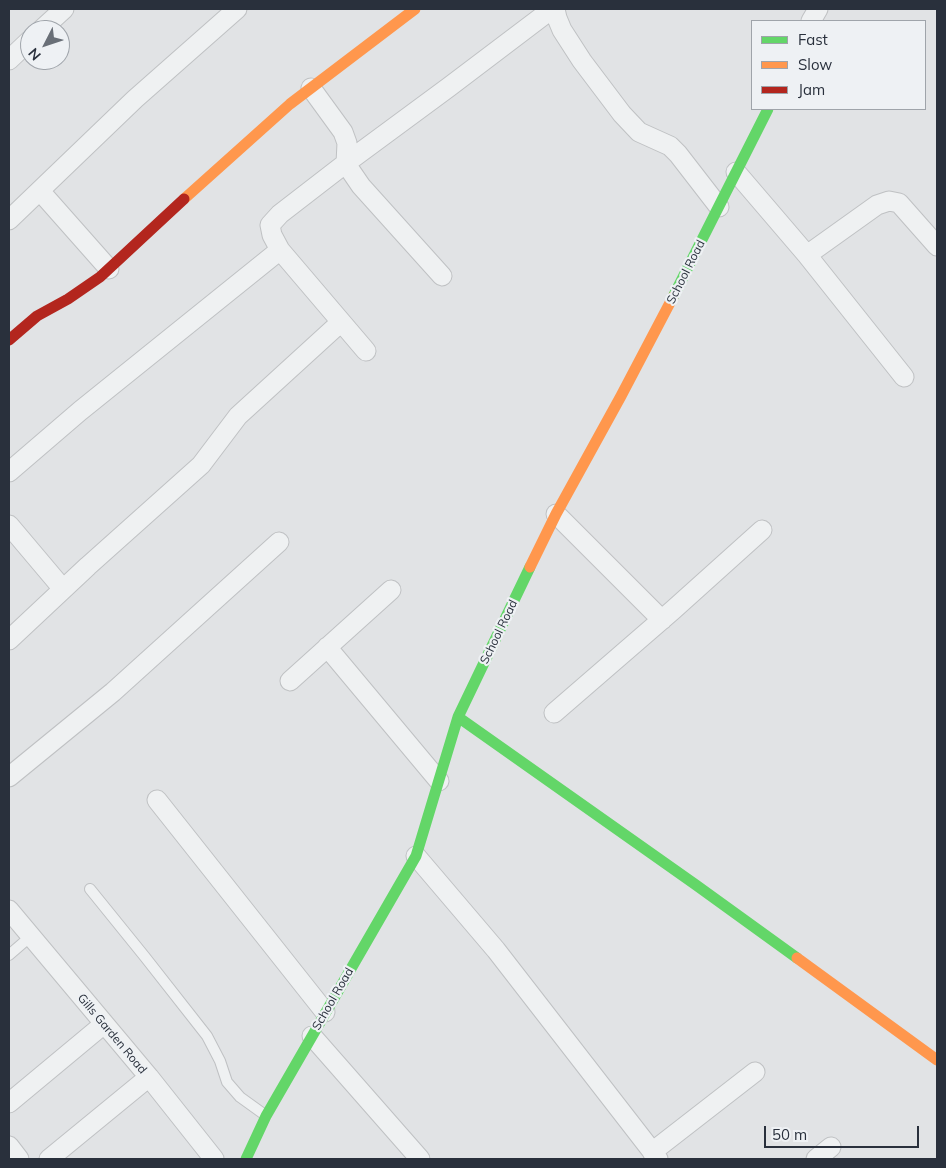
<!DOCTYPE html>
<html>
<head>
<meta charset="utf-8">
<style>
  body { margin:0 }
  #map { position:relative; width:946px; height:1168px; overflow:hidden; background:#e1e3e5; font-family:Mulish,sans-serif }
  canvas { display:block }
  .frame { position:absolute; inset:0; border:10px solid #29303c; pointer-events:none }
  .legend { position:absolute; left:751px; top:20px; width:175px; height:90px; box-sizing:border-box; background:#eef1f4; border:1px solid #9fa4aa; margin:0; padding:6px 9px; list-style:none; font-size:15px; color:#29303c }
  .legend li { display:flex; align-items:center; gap:10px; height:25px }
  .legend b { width:25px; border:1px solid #9fa4aa }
  .north { position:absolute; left:20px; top:20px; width:50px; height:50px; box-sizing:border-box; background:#eef1f4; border:1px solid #9fa4aa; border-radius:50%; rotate:229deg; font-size:14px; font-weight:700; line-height:20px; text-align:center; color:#29303c }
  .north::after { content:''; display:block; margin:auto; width:18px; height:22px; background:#696f77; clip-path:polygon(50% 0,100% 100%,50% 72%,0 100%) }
  .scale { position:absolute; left:764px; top:1126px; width:155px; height:22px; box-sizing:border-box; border:2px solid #29303c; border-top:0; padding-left:6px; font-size:15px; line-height:18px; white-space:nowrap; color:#29303c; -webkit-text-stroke:4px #eef1f4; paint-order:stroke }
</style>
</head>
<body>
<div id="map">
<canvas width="946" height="1168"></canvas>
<div class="frame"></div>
<ul class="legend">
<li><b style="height:6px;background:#63d668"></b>Fast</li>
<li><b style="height:6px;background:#ff974d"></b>Slow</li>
<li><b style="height:6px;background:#b3261e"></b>Jam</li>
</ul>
<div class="north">N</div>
<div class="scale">50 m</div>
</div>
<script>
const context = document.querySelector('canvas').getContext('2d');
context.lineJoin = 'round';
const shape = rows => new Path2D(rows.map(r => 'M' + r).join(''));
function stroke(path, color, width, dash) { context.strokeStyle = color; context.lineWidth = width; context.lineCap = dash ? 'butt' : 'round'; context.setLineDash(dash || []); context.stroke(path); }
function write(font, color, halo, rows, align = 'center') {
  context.font = font + ' Mulish,sans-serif'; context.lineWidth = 4.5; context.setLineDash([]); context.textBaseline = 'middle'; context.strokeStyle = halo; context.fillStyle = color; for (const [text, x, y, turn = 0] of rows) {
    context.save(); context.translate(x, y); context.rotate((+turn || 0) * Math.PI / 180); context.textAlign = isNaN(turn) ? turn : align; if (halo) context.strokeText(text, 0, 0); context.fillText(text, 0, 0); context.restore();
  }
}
const lane = shape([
  [90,889,145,957,207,1036,220,1061,227,1082,240,1097,265,1115],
  [9,955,31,936]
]);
const street = shape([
  [555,9,557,18,562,30,582,61,622,114,639,132,670,146,678,154,719,207],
  [811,21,818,9],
  [41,30,64,9],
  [9,60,30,40],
  [311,88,343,132,347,143,346,163,348,167,361,186,442,276],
  [736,172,807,255,904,377],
  [40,191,109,269],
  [9,220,135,99,237,9],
  [807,255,877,205,889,201,899,203,937,246],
  [366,351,280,250,272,235,270,225,280,214,346,163,449,87,552,9],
  [9,472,80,411,280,250],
  [556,514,662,620],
  [9,525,63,589],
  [9,640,88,566,201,465,238,416,341,322],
  [327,647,439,781],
  [290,681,391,590],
  [554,713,673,610,762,530],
  [9,777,113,692,279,542],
  [157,800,325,1012],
  [416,856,496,950,658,1159],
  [9,910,149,1077,214,1159],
  [312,1036,420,1159],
  [9,1103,104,1024],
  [9,1146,19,1159],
  [652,1152,755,1072],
  [49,1159,149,1077],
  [816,1159,831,1147]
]);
const fast = shape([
  [673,297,768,109],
  [458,717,696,885,797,958],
  [246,1159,266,1116,416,856,458,717,530,567]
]);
const slow = shape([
  [184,199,290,104,415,9],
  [530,567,556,514,621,396,673,297],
  [797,958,937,1060]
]);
const jam = shape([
  [9,340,37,316,68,299,100,277,184,199]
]);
const streetNames = [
  ["School Road",686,272,-63],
  ["School Road",499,632,-64],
  ["School Road",333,999,-60],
  ["Gills Garden Road",112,1034,50]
];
stroke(lane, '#bfc1c3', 12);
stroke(street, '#bfc1c3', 21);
stroke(lane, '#eff1f2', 10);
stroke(street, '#eff1f2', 19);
stroke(fast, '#63d668', 11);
stroke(slow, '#ff974d', 11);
stroke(jam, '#b3261e', 11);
write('12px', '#29303c', '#eef1f4', streetNames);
</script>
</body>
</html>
